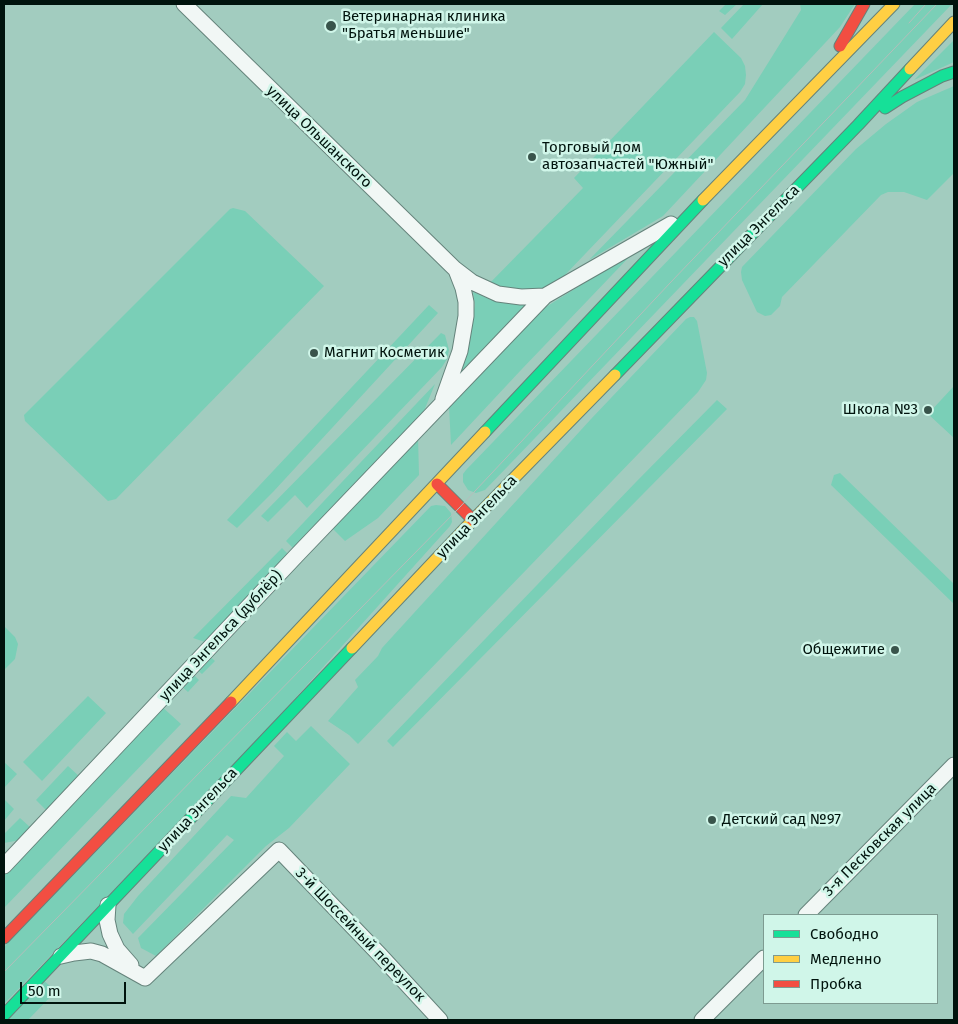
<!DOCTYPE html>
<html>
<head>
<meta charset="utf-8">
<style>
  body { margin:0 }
  #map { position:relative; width:958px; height:1024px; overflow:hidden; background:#a2ccbf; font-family:"Fira Sans",sans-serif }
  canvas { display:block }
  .frame { position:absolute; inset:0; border:5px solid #00130d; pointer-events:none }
  .legend { position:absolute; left:763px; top:914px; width:175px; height:90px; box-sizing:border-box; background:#d0f6e9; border:1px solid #7d9b91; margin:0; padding:6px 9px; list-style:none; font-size:15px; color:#00130d }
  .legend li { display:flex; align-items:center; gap:10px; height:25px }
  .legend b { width:25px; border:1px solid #7d9b91 }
  .scale { position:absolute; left:20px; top:982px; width:106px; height:22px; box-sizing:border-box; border:2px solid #00130d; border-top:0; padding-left:6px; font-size:15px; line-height:18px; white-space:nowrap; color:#00130d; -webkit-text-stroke:4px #d0f6e9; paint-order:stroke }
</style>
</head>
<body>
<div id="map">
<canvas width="958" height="1024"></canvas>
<div class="frame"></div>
<ul class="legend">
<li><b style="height:6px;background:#16e098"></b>Свободно</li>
<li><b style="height:6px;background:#ffcf43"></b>Медленно</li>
<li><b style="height:6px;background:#f24e42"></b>Пробка</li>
</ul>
<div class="scale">50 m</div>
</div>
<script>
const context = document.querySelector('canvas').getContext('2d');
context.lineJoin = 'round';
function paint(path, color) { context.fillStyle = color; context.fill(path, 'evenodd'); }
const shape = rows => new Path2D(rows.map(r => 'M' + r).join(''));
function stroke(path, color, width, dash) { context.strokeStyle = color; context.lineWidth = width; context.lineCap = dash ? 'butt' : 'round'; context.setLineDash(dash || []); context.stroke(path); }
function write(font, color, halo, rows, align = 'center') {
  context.font = font + ' "Fira Sans",sans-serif'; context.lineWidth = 5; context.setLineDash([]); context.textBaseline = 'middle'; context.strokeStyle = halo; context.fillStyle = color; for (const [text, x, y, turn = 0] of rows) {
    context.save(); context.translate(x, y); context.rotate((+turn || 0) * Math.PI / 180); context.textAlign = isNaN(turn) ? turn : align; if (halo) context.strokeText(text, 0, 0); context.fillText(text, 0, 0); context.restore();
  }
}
const green = shape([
  [726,4,737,4,725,15,719,11],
  [744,4,763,4,732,39,721,28],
  [800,4,855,4,840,27,663,216,589,260,745,100,801,10],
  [915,4,952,4,485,490,476,493,468,490,463,482,463,474,466,470],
  [714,32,741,58,745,66,746,75,745,84,740,92,564,276,549,286,531,292,486,287,583,188,574,178],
  [954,40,954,62,914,80],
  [954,86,954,173,927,200,904,192,888,192,881,195,782,297,780,306,771,315,765,316,757,312,742,280,741,272,742,267,856,149,886,124,917,102],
  [233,208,245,211,324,286,116,499,108,501,25,421,24,415,230,209],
  [634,252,521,370,451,445,449,406,541,310],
  [473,292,491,300,513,304,530,304,456,382,467,343,475,305],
  [429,305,438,313,273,492,237,528,227,520],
  [690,317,694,317,697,321,707,373,706,380,698,392,358,744,349,735,328,721,358,687,355,680,378,656,382,648,591,419,686,319],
  [441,333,445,335,449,350,447,359,442,367,307,508,295,495,268,522,261,516],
  [435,384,419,423,297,552,286,541],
  [954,386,954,438,928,414],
  [717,400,727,409,393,747,387,741,636,482],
  [418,437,419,475,378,518,345,541,331,527],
  [840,473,954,584,954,604,831,485,834,475],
  [436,505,445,506,451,513,452,522,450,526,254,744,4,1004,4,947,431,506],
  [282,548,292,558,211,644,193,638],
  [4,626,15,637,18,644,15,659,4,670],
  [208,655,215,661,202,674,195,668],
  [192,673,199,680,188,692,180,685],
  [88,696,106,713,42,781,23,762],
  [160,705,181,724,4,908,4,871],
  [311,726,350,764,289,828,266,846,156,956,141,948,138,938,234,840,227,835,133,934,123,923,124,914,138,896,231,796,246,798,284,756,274,746,287,732,296,741],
  [4,762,17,774,4,788],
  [68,766,81,778,48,812,36,800],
  [4,799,14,809,4,821],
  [20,818,31,828,20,840,4,843,4,834],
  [43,980,56,991,28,1020,4,1020]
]);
const street = shape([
  [184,4,455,269,472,282,498,294,521,297,545,296],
  [443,399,460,351,466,316,466,302,463,288,456,270],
  [4,866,296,556,545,296,671,224],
  [108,905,107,920,110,934,117,949,131,965],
  [806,915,954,765],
  [61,956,74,953,91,951,102,954,145,978],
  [145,978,279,850,379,954,440,1020],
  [702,1020,764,958]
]);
const fast = shape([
  [885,108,902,97,942,76,954,72],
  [615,375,858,125,910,69],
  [485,432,703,200],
  [4,1015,352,648]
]);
const slow = shape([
  [910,69,954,22],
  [703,200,894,4],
  [352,648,473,520,615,375],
  [231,702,485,432]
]);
const jam = shape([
  [840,46,864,4],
  [437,484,473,520],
  [4,938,231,702]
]);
const tram = shape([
  [909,23,926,4],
  [4,972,460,507,670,283,937,4]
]);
const markers = [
  [331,26,6,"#39544b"],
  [532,157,5,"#39544b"],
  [314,353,5,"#39544b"],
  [928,410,5,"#39544b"],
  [895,650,5,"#39544b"],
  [712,820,5,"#39544b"]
];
const poiNames = [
  ["Ветеринарная клиника",342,17],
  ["\"Братья меньшие\"",342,34],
  ["Торговый дом",542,148],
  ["автозапчастей \"Южный\"",542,165],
  ["Магнит Косметик",324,353],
  ["Школа №3",918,410,"right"],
  ["Общежитие",885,650,"right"],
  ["Детский сад №97",722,820]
];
const streetNames = [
  ["улица Ольшанского",319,137,44],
  ["улица Энгельса",759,226,-45],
  ["улица Энгельса",477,517,-46],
  ["улица Энгельса (дублёр)",221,636,-47],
  ["улица Энгельса",198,810,-47],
  ["3-я Песковская улица",880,840,-45],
  ["3-й Шоссейный переулок",360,935,46]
];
paint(green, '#7acfb7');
stroke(street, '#65837b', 17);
stroke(fast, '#65837b', 13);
stroke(slow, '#65837b', 13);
stroke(jam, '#65837b', 13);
stroke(street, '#f1f7f5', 15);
stroke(fast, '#16e098', 11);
stroke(slow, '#ffcf43', 11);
stroke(jam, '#f24e42', 11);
stroke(tram, '#b4bebb', 1);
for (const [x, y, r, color] of markers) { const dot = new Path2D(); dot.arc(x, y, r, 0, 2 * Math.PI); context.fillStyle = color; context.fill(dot); stroke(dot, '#d0f6e9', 2); }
write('15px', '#00130d', '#d0f6e9', poiNames, 'left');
write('15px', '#00130d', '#d0f6e9', streetNames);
</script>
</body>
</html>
